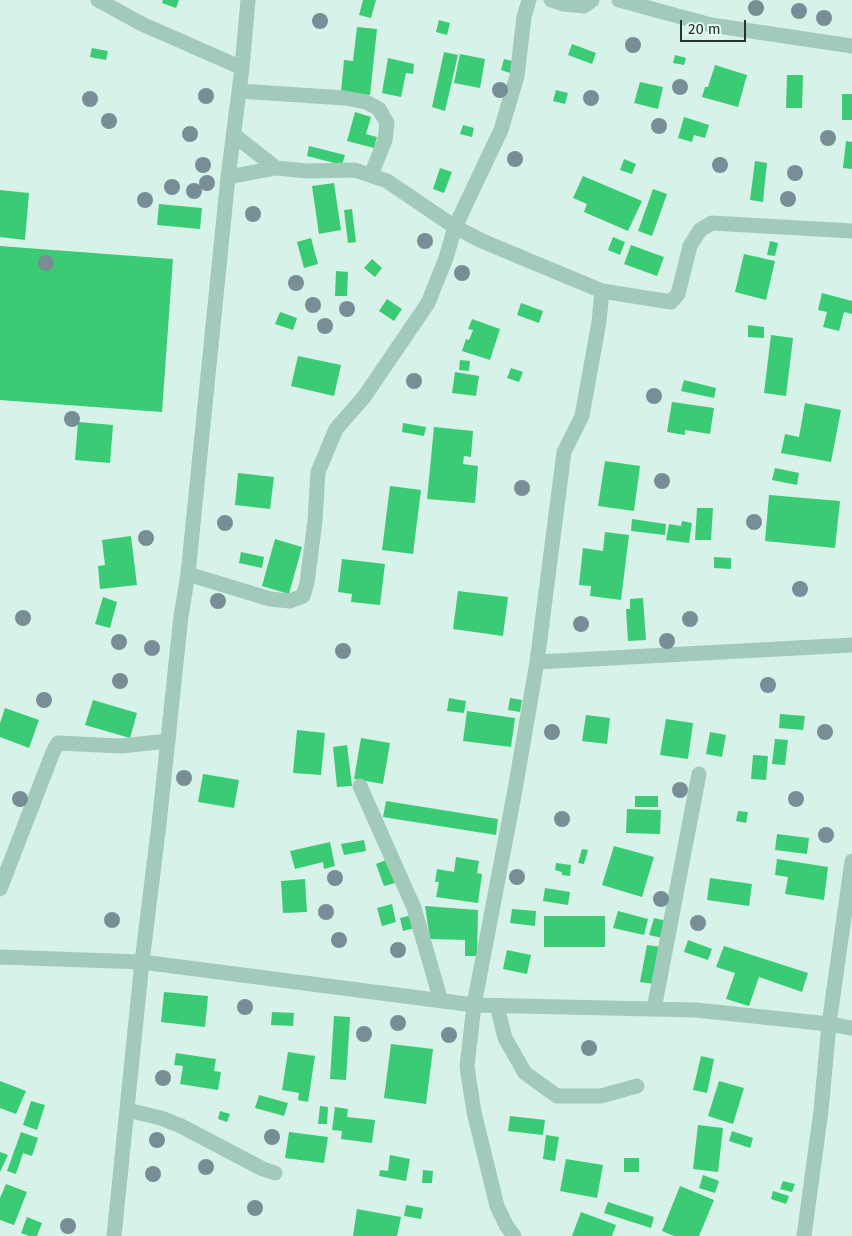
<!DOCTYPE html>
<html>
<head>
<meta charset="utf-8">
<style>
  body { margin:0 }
  #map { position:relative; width:852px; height:1236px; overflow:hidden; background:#d7f2e9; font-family:"Fira Sans",sans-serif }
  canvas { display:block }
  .scale { position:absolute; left:680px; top:20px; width:66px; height:22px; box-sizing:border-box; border:2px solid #25342c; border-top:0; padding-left:6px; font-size:15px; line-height:18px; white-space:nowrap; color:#25342c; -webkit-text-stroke:4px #e3f9f3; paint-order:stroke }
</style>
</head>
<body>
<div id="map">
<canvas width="852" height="1236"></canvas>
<div class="scale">20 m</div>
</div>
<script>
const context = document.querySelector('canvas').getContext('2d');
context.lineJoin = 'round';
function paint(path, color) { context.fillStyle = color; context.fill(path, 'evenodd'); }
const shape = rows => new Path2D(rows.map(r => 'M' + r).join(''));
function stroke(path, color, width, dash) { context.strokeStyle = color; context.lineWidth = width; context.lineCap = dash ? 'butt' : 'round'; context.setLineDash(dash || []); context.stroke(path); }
const building = shape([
  [163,0,179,0,176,8,162,3],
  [363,0,376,0,371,18,359,15],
  [439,20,450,23,447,35,436,32],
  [357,27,377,29,370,95,341,92,344,60,353,61],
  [572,44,596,53,592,64,568,55],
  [92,48,108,51,106,60,90,57],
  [444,52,458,55,445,111,432,107],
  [460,54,485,59,480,88,454,83],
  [675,55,686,58,684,65,673,63],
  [388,58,414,64,413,74,406,73,401,97,382,93],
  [504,59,516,62,513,74,501,70],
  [715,65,747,75,738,107,702,97,705,87,708,87],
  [787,75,803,75,802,108,786,108],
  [640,82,663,87,658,109,634,103],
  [556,90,568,93,565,104,553,101],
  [842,94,852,94,852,120,842,120],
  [355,112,371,117,366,134,377,137,374,148,347,141],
  [684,117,709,125,705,138,694,135,692,142,678,138],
  [463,125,474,128,472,137,460,134],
  [846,141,852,142,852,169,843,168],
  [309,146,345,155,342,165,307,156],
  [624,159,636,164,632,174,620,170],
  [755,161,767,163,763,202,750,200],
  [440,168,452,172,444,193,433,189],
  [583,176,642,201,628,231,584,212,587,204,573,198],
  [334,183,341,230,319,234,312,186],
  [653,189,667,194,652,236,638,231],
  [0,190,29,193,25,240,0,237],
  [159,204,202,208,200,229,157,225],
  [352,209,356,242,348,243,344,210],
  [613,237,625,242,620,255,608,250],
  [311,238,318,264,304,268,297,242],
  [770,241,778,243,775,256,767,255],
  [631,245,664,257,657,276,624,264],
  [0,246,173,259,162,412,0,400],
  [744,254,775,261,766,300,735,292],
  [372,259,382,268,375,277,364,268],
  [336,271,348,272,347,296,335,296],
  [822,293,852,301,852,314,844,312,839,331,823,327,827,312,818,310],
  [387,299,402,309,394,321,379,311],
  [521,303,543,311,539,323,517,315],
  [280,312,297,318,293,330,275,324],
  [472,319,500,329,490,360,462,351,466,339,469,340,473,330,468,329],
  [748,325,764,327,764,338,748,337],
  [771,335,793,338,786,396,764,393],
  [298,356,341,365,334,396,291,386],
  [460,360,470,361,469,371,459,370],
  [511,368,523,372,519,382,507,378],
  [455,372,479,376,476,396,452,393],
  [684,380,716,388,714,398,681,391],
  [672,402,714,408,710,434,685,430,685,435,667,432],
  [805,403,841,410,831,462,781,453,785,434,799,437],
  [78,422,113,425,110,463,75,460],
  [403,423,426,427,424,436,402,432],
  [434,427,473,431,471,457,464,456,463,464,478,466,475,503,427,499],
  [605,461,640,466,634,511,598,506],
  [775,468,799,473,797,485,772,480],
  [238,473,274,477,270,509,235,505],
  [390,486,421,490,413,554,382,550],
  [769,495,840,501,835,548,765,541],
  [697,508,713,508,711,540,695,540],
  [632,519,666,524,665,535,631,531],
  [682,521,692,523,689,543,666,540,669,524,681,526],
  [605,532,629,535,621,600,590,596,591,586,579,585,583,548,603,551],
  [131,536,137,585,100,589,98,566,105,565,102,540],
  [275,539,302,547,289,594,262,586],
  [241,552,264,557,262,568,239,563],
  [714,557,731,558,731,569,714,568],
  [342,559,385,564,380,605,351,602,352,594,338,592],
  [458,591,508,597,503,636,453,629],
  [103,597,117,602,110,628,95,624],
  [643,598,646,640,628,641,626,609,630,609,630,599],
  [449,698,466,701,464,713,447,711],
  [510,698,522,700,520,712,508,710],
  [93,700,137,713,130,738,85,725],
  [5,708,39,720,29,748,0,737,0,723],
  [467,711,515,718,511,747,463,741],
  [780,714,805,716,803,730,779,728],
  [586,715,610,718,607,744,582,741],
  [666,719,693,723,688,759,660,755],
  [297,730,325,733,321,775,293,773],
  [710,732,726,735,722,757,706,754],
  [361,738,390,743,383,784,354,779],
  [775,739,788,740,785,765,772,764],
  [347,745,352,786,337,787,333,747],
  [753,755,768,756,766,780,751,779],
  [203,774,239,780,234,808,198,802],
  [635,796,658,796,658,807,635,807],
  [386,801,498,819,496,835,383,817],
  [627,809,661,810,660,834,626,833],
  [738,811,748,812,746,823,736,821],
  [777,834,809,838,807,854,775,850],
  [364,840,366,851,344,855,341,844],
  [330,842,335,866,324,869,323,862,295,869,290,851],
  [614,846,654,857,642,897,602,885],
  [582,849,588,850,584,864,578,863],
  [456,857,479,861,477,873,482,874,478,903,436,897,439,882,435,882,437,869,454,872],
  [777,859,828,867,824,900,785,894,788,877,775,875],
  [386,860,395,883,384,886,376,864],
  [556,863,571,865,570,876,562,875,562,872,555,870],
  [710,878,752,884,749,906,707,900],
  [305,879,307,912,283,913,281,881],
  [545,888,570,892,568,905,543,901],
  [392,904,396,922,382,926,377,908],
  [425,906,478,910,477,956,465,956,465,940,430,939],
  [512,909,536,911,535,926,510,923],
  [618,911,648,919,644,935,613,928],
  [412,915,415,928,403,931,400,918],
  [544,916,605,916,605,947,544,947],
  [654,918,667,921,663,938,649,935],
  [688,940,712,949,708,960,684,952],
  [647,945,661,947,654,984,640,982],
  [724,946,808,973,802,992,759,977,749,1006,726,999,735,973,716,967],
  [507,950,531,955,527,974,503,969],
  [164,992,208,996,205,1027,161,1022],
  [272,1012,294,1013,293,1026,271,1025],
  [334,1016,350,1017,346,1080,330,1079],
  [391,1044,433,1049,426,1104,384,1098],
  [288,1052,315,1056,308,1102,298,1100,299,1093,282,1090],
  [176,1053,216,1059,214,1071,221,1072,218,1090,180,1084,183,1066,174,1065],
  [701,1056,714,1059,707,1093,693,1090],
  [0,1081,26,1091,16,1114,0,1108],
  [719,1081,744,1088,733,1124,708,1116],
  [259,1095,288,1103,284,1116,255,1108],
  [31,1101,45,1105,37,1130,23,1125],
  [320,1106,328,1107,327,1124,318,1124],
  [335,1107,348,1109,347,1117,375,1120,372,1143,341,1139,342,1131,332,1130],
  [220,1111,230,1114,227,1122,218,1119],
  [510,1116,545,1120,543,1135,508,1131],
  [698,1125,723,1128,718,1172,693,1169],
  [732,1131,753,1138,750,1148,729,1141],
  [21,1132,38,1138,32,1156,23,1153,16,1174,7,1171],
  [289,1132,328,1137,324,1163,285,1158],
  [546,1135,559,1137,555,1161,543,1159],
  [0,1152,8,1155,0,1172],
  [390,1155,410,1159,406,1181,379,1176,380,1170,388,1171],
  [624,1158,639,1158,639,1172,624,1172],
  [566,1159,603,1165,597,1198,560,1191],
  [423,1170,433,1171,432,1183,422,1183],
  [703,1175,719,1181,715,1193,699,1188],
  [783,1181,795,1184,792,1192,780,1189],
  [6,1184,27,1192,14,1225,0,1220,0,1198],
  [680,1186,714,1200,699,1236,674,1236,662,1231],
  [773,1191,789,1196,786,1204,771,1199],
  [608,1202,654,1217,651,1228,604,1213],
  [406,1205,423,1208,421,1219,404,1216],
  [357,1209,401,1217,397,1236,353,1236],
  [581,1212,616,1225,612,1236,572,1236],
  [27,1217,42,1223,37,1236,29,1236,21,1233]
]);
const minor = shape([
  [98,0,142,24,242,68],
  [551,0,563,4,584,6,592,0],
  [619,0,711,25,852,46],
  [239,91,345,98,366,102,379,109,387,123,385,140,371,175],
  [234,135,276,168],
  [228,177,276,168,307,171,355,170,387,181,455,227,482,241,602,291],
  [188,574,270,599,290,601,303,596,307,583,315,521,318,472,336,429,364,397,428,303,446,258,455,227,501,130,517,76,524,17,529,0],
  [537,662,852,645],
  [360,786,414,908,441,1001],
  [0,889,53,752,58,743,121,746,168,741,169,732],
  [0,957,142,962,474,1005,696,1010,829,1024,852,1028],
  [497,1006,505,1038,525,1073,557,1096,601,1096,637,1086],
  [654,1009,699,774],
  [127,1110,161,1118,181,1126,263,1169,275,1173],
  [114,1236,142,962,159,824,181,616,188,574,228,177,242,68,248,0],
  [514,1236,506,1225,497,1206,474,1112,467,1067,474,1005,515,790,537,662,564,452,582,416,599,322,602,291,671,302,678,294,690,246,700,230,712,223,852,231],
  [804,1236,821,1111,829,1024,852,861]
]);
const trees = [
  [756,8],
  [799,11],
  [824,18],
  [320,21],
  [633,45],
  [680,87],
  [500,90],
  [206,96],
  [591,98],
  [90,99],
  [109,121],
  [659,126],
  [190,134],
  [828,138],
  [515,159],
  [203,165],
  [720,165],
  [795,173],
  [207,183],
  [172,187],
  [194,191],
  [788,199],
  [145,200],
  [253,214],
  [425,241],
  [46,263],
  [462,273],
  [296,283],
  [313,305],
  [347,309],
  [325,326],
  [414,381],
  [654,396],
  [72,419],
  [662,481],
  [522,488],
  [754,522],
  [225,523],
  [146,538],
  [800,589],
  [218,601],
  [23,618],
  [690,619],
  [581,624],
  [667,641],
  [119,642],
  [152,648],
  [343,651],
  [120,681],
  [768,685],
  [44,700],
  [552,732],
  [825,732],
  [184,778],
  [680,790],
  [20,799],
  [796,799],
  [562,819],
  [826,835],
  [517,877],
  [335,878],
  [661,899],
  [326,912],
  [112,920],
  [698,923],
  [339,940],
  [398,950],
  [245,1007],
  [398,1023],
  [364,1034],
  [449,1035],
  [589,1048],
  [163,1078],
  [272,1137],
  [157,1140],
  [206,1167],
  [153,1174],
  [255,1208],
  [68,1226]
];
paint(building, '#3bcb75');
stroke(minor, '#a2cabb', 15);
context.fillStyle = '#778e96';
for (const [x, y] of trees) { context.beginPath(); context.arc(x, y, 8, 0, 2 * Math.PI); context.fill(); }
</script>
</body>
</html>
